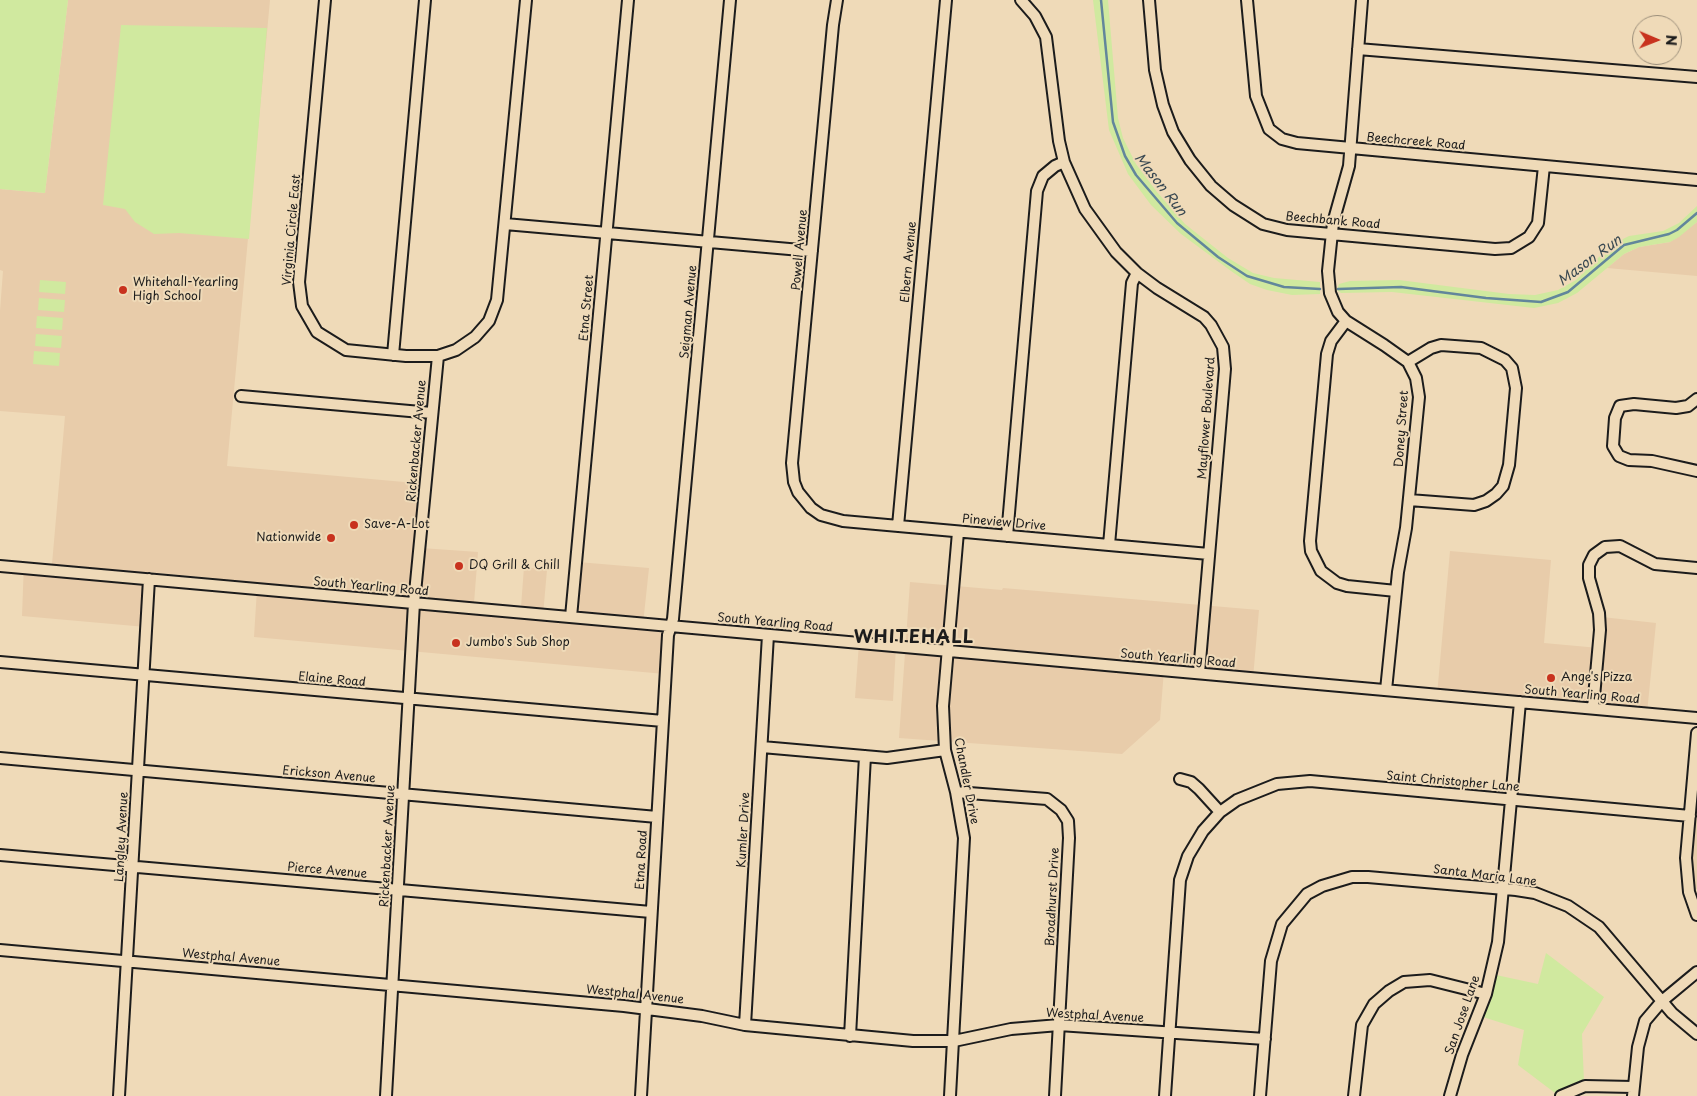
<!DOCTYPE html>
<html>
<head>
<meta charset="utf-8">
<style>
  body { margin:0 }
  #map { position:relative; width:1697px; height:1096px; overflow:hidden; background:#efdab8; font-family:"Playpen Sans",sans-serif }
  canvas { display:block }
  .north { position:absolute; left:1632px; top:15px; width:50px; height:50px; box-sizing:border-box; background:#efdab8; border:1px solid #9b8e7a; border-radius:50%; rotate:91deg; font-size:14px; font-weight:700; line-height:20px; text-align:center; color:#1c1c1c }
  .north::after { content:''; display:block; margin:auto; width:18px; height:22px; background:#c8321e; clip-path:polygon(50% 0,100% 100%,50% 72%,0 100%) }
</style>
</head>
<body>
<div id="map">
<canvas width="1697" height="1096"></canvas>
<div class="north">N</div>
</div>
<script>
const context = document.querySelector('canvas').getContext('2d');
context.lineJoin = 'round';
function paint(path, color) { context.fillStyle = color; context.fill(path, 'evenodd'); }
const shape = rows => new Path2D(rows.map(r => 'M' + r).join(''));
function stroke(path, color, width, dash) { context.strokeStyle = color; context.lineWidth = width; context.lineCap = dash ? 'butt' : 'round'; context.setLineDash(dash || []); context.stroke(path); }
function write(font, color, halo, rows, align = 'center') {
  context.font = font + ' "Playpen Sans",sans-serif'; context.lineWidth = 4; context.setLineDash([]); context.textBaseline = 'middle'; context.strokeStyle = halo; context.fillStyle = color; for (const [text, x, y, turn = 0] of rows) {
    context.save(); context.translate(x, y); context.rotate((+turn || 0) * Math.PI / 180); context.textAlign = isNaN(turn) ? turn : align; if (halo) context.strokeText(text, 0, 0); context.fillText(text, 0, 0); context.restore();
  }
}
const built = shape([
  [68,0,270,0,227,466,426,484,421,548,478,552,474,603,521,607,524,567,547,570,543,615,573,618,578,562,649,568,643,624,668,627,665,674,254,637,257,589,216,585,215,578,149,572,146,627,22,616,24,562,52,564,65,416,0,411,0,311,3,271,0,270,0,189,45,193],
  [1697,222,1697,276,1607,268,1624,254,1639,247,1670,242],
  [1450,551,1551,560,1544,643,1599,648,1602,617,1656,623,1647,713,1437,695],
  [910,582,1002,590,1003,588,1259,610,1253,678,1164,670,1160,720,1122,754,899,738],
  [859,643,896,646,893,701,855,698],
  [1697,798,1697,889,1694,889,1691,859]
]);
const green = shape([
  [0,0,68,0,45,193,0,189],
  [1093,0,1108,0,1118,118,1123,138,1136,164,1157,192,1185,224,1228,258,1253,273,1274,278,1320,282,1320,294,1292,295,1267,290,1250,284,1231,271,1181,234,1151,205,1128,174,1109,130],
  [121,25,267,28,249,239,179,233,154,234,135,222,125,209,103,205],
  [1697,206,1697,222,1679,237,1670,242,1639,247,1624,254,1577,293,1558,303,1534,308,1392,292,1341,293,1337,290,1339,284,1350,281,1399,280,1509,294,1535,295,1558,290,1576,280,1611,245,1629,236,1663,231,1679,223],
  [40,280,66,282,65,294,39,292],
  [39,298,65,300,64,312,38,310],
  [37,316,63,318,62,330,36,328],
  [36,334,62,336,61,348,35,346],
  [34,351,60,353,59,366,33,364],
  [1546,953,1604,997,1582,1034,1584,1082,1555,1093,1518,1065,1524,1030,1483,1017,1496,975,1538,984]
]);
const stream = shape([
  [1101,0,1113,122,1125,156,1136,175,1177,223,1218,257,1247,276,1284,287,1320,289],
  [1338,289,1401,287,1486,298,1541,302,1568,292,1624,245,1669,234,1677,230,1697,213]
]);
const minor = shape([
  [325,0,299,282,302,306,317,332,346,350,406,356,438,356],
  [837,0,833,25,792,463,794,482,798,492,811,508,821,515,843,521,1209,554],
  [1021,0,1035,16,1046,37,1059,141,1064,162,1085,209,1116,252,1137,273,1157,288,1204,317,1211,325,1223,347,1225,369,1199,673],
  [1149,0,1155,70,1163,105,1173,132,1190,160,1211,186,1233,205,1263,224,1287,230,1495,249,1511,248,1529,237,1538,223,1544,166],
  [1247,0,1256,96,1269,129,1282,139,1297,143,1697,180],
  [1362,0,1349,166,1333,223,1328,271,1330,293,1338,312,1346,321,1384,345,1408,362,1416,378,1419,397,1406,528,1398,572,1386,690],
  [1358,49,1697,77],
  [505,224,812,251],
  [1346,321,1331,341,1327,354,1310,541,1311,551,1321,571,1337,583,1347,586,1396,591],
  [393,355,425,0],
  [1408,362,1431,348,1441,345,1481,348,1505,360,1512,368,1516,388,1509,465,1503,486,1496,494,1486,501,1474,505,1409,500],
  [241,396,432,413],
  [1697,399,1688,406,1676,408,1634,404,1620,406,1615,418,1613,446,1619,456,1629,460,1652,461,1697,471],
  [898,526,946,0],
  [1007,536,1037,191,1043,176,1055,166,1064,162],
  [1109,545,1132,283,1137,273],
  [0,566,1697,718],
  [571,617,628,0],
  [0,662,663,721],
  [1593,708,1600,630,1599,613,1589,578,1589,565,1594,555,1605,547,1620,546,1655,564,1697,568],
  [1697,733,1686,858,1689,892,1697,915],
  [762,747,887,758,945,750],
  [0,758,657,817],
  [1180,779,1191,782,1199,789,1220,812],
  [956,792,1047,799,1061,810,1068,821,1069,838,1055,1096],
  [0,855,651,912],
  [0,950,624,1006,702,1016,745,1025,913,1041,954,1041,1011,1029,1059,1025,1265,1039],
  [745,1025,768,635],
  [850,1036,865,756],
  [119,1096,149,579],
  [386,1096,414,603,438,356,456,350,475,337,489,321,497,300,526,0],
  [641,1096,668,635,673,619,730,0],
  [950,1096,964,838,956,792,945,750,943,706,958,532],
  [1165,1096,1180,880,1188,856,1203,831,1220,812,1237,800,1277,784,1310,781,1690,816],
  [1260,1096,1271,961,1282,924,1307,894,1322,886,1352,877,1368,877,1516,890,1535,893,1568,906,1599,927,1672,1013,1697,1034],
  [1354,1096,1362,1025,1374,1004,1389,991,1404,982,1430,980,1486,994],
  [1450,1096,1462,1055,1486,994,1498,942,1520,702],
  [1561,1096,1585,1086,1633,1087],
  [1633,1096,1638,1047,1645,1021,1662,1001,1697,972]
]);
const markers = [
  [123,290,5,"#c8321e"],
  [354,525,5,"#c8321e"],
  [331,538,5,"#c8321e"],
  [459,566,5,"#c8321e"],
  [456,643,5,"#c8321e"],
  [1551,678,5,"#c8321e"]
];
const streetNames = [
  ["Beechcreek Road",1416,142,5],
  ["Beechbank Road",1333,221,5],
  ["Virginia Circle East",292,230,-85],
  ["Powell Avenue",800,250,-85],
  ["Elbern Avenue",909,262,-85],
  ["Etna Street",587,308,-85],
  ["Seigman Avenue",689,312,-85],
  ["Mayflower Boulevard",1207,418,-86],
  ["Doney Street",1402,429,-86],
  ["Rickenbacker Avenue",417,441,-85],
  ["Pineview Drive",1004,523,5],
  ["South Yearling Road",371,587,5],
  ["South Yearling Road",775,623,5],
  ["South Yearling Road",1178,659,5],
  ["Elaine Road",332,680,5],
  ["South Yearling Road",1582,695,5],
  ["Erickson Avenue",329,775,5],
  ["Chandler Drive",966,781,79],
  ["Saint Christopher Lane",1453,782,5],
  ["Kumler Drive",744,830,-87],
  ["Langley Avenue",122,837,-87],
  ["Rickenbacker Avenue",388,846,-87],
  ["Etna Road",642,860,-87],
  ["Pierce Avenue",327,871,5],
  ["Santa Maria Lane",1485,876,7],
  ["Broadhurst Drive",1053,897,-87],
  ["Westphal Avenue",231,958,5],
  ["Westphal Avenue",635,995,6],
  ["San Jose Lane",1463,1015,-71],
  ["Westphal Avenue",1095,1016,3]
];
const poiNames = [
  ["Whitehall-Yearling",133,283],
  ["High School",133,297],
  ["Save-A-Lot",364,525],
  ["Nationwide",321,538,"right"],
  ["DQ Grill & Chill",469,566],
  ["Jumbo's Sub Shop",466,643],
  ["Ange's Pizza",1561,678]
];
const waterNames = [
  ["Mason Run",1160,185,52],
  ["Mason Run",1590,261,-36]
];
const districtNames = [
  ["WHITEHALL",914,638]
];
paint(built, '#e8ccaa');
paint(green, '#d0e99f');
stroke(stream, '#62869b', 2.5);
stroke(minor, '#1c1c1c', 14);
stroke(minor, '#efdab8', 10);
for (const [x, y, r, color] of markers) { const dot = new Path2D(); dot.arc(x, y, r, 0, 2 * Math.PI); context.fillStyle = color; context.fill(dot); stroke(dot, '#efdab8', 2); }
write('12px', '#1c1c1c', '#efdab8', streetNames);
write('12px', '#1c1c1c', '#efdab8', poiNames, 'left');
write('italic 14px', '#394851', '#efdab8', waterNames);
context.letterSpacing = '1px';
write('bold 18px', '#1c1c1c', '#efdab8', districtNames);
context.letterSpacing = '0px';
</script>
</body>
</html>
